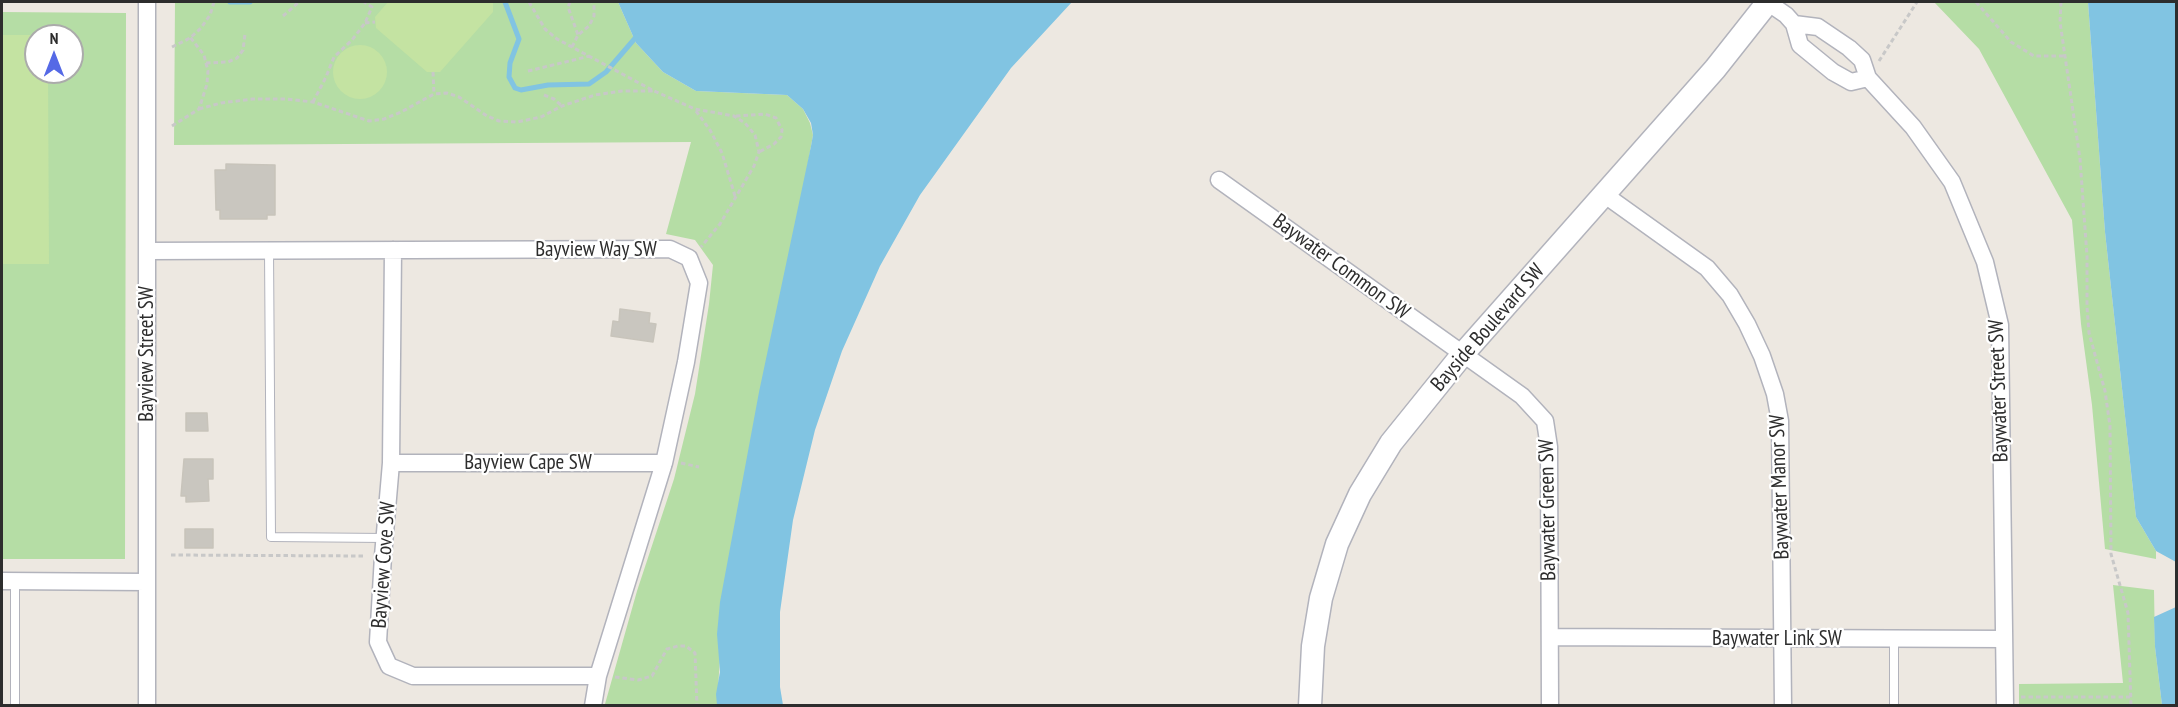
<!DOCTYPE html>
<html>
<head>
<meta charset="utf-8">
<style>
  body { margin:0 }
  #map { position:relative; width:2178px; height:707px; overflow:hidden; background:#ede8e1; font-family:"PT Sans Narrow",sans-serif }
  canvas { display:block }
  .frame { position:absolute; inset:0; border:3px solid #2d2d2d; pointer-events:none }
  .north { position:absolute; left:24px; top:24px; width:60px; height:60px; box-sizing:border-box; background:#fff; border:2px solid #ababab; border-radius:50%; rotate:0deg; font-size:16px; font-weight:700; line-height:24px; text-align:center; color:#2d2d2d }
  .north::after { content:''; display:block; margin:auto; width:21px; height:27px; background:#5569e6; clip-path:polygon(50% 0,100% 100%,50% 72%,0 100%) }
</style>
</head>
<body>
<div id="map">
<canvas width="2178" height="707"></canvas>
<div class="frame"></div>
<div class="north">N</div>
</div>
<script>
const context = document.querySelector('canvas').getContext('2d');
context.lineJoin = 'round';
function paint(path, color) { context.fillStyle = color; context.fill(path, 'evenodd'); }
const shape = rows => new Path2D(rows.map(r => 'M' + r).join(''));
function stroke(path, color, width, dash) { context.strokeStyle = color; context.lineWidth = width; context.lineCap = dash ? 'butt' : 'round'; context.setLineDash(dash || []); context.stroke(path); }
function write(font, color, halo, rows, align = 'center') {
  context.font = font + ' "PT Sans Narrow",sans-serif'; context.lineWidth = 4.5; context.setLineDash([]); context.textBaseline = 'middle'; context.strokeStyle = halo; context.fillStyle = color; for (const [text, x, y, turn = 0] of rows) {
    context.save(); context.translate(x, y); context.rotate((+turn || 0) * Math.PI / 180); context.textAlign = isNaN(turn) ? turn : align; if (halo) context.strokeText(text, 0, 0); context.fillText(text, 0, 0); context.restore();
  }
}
const green = shape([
  [175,2,618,2,636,43,663,72,696,91,787,95,803,109,810,123,813,135,720,657,717,705,605,704,637,591,674,479,695,394,709,304,713,265,695,240,666,234,691,142,174,145],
  [1934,2,2088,2,2105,232,2136,517,2156,551,2156,559,2105,549,2092,405,2081,324,2072,220,1979,49],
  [2,12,126,13,125,559,2,559],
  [36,36,72,36,72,72,36,72],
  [2113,585,2154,590,2155,647,2162,705,2019,706,2019,684,2123,683]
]);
const pitch = shape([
  [388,2,493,2,493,12,440,72,427,72,376,28,375,17],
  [2,35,48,35,36,36,36,72,48,72,49,264,2,264],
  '333 72a27 27 0 1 1 54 0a27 27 0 1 1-54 0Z'
]);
const water = shape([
  [618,2,1072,2,1011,68,920,195,880,266,842,351,815,430,793,520,780,612,780,687,783,705,717,705,716,694,720,672,717,634,720,602,759,392,811,146,813,135,811,123,803,109,787,95,696,91,663,72,636,43],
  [2088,2,2176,2,2176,562,2156,551,2136,517,2105,232],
  [2176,607,2176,705,2162,705,2155,647,2154,617]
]);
const stream = shape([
  [230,2,250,2],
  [505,2,519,39,510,63,509,77,515,88,521,90,548,85,589,84,606,72,637,36]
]);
const building = shape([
  [226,164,275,165,275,215,267,215,267,219,220,219,220,210,216,210,215,170,226,170,226,164],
  [620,309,650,313,649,323,656,324,653,342,611,336,613,321,619,322,620,309],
  [186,413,207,413,208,431,186,431,186,413],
  [184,459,213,459,213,479,208,479,209,501,186,502,186,496,181,496,184,459],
  [185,529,213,529,213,548,185,548,185,529]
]);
const path = shape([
  [529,2,545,29,557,39,654,91,695,109,734,116,745,123,755,135,759,152,754,166,720,224,701,247],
  [570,2,568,7,578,35],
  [1976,2,2011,42,2034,56,2064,56],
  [2061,2,2060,22,2080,159,2087,256,2087,307,2089,333,2105,391,2110,426,2111,554,2128,613,2131,706],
  [283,16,299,2],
  [365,23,375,22],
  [172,47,190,38,201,28,210,15,214,2],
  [572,47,578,35,589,26,594,16,594,5,592,2],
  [1879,61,1917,2],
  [206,63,228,62,237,58,243,50,245,34],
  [528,71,590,56],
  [433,72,434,94],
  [544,95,554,99,562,106],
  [313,102,326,77,334,57,352,40,365,23,372,7,364,2],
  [199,109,221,103,253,99,286,99,313,102,369,121,384,119,401,112,434,94,447,93,459,97,487,116,499,121,517,122,541,117,562,106,595,95,622,91,654,91],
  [696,111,710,130,722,153,735,196],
  [736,116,765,114,776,118,782,130,781,137,774,144,759,152],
  [172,126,199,109,207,84,208,71,204,55,190,37],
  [681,463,699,467],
  [171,555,366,556],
  [615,677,638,680,652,676,667,649,678,646,686,646,695,653,697,706],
  [2021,697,2130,697]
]);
const lane = shape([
  [269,251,271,537,385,538],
  [15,706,15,581],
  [1894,706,1894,640]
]);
const street = shape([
  [147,2,147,706],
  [1767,2,1786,15,1794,24,1800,45,1833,72,1851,82,1868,78],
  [1794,24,1818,27,1849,48,1862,60,1868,78,1913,127,1952,182,1985,262,2000,325,2005,706],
  [1219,180,1522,396,1545,421,1549,447,1550,706],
  [1605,195,1707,268,1730,295,1747,324,1762,356,1775,394,1780,421,1783,706],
  [393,250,391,463,383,556,378,642,389,666,413,676,598,676],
  [147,251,670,249,689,258,699,283,686,362,664,463,598,676,593,706],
  [391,463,664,463],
  [2,581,147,582],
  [1550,637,2004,639]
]);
const secondary = shape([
  [1310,706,1313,646,1321,598,1337,544,1360,494,1391,443,1462,355,1715,69,1768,2]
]);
const streetNames = [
  ["Bayview Way SW",596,250],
  ["Baywater Common SW",1341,267,36],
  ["Bayside Boulevard SW",1488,328,-49],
  ["Bayview Street SW",147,354,-90],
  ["Baywater Street SW",1999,391,-92],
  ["Bayview Cape SW",528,463],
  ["Baywater Manor SW",1780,487,-92],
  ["Baywater Green SW",1548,510,-91],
  ["Bayview Cove SW",384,565,-86],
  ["Baywater Link SW",1777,639]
];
paint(green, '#b5dda5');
paint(pitch, '#c4e3a2');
paint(water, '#81c4e2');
stroke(stream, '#81c4e2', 5);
paint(building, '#c9c6bf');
stroke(building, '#c8c4bb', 1.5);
stroke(lane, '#b2b3bc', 10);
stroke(street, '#b2b3bc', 19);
stroke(secondary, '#b2b3bc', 25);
stroke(path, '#c8c8c8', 3, [4.5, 3]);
stroke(lane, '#fff', 8);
stroke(street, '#fff', 16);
stroke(secondary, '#fff', 22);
write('21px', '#2d2d2d', '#fff', streetNames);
</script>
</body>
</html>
